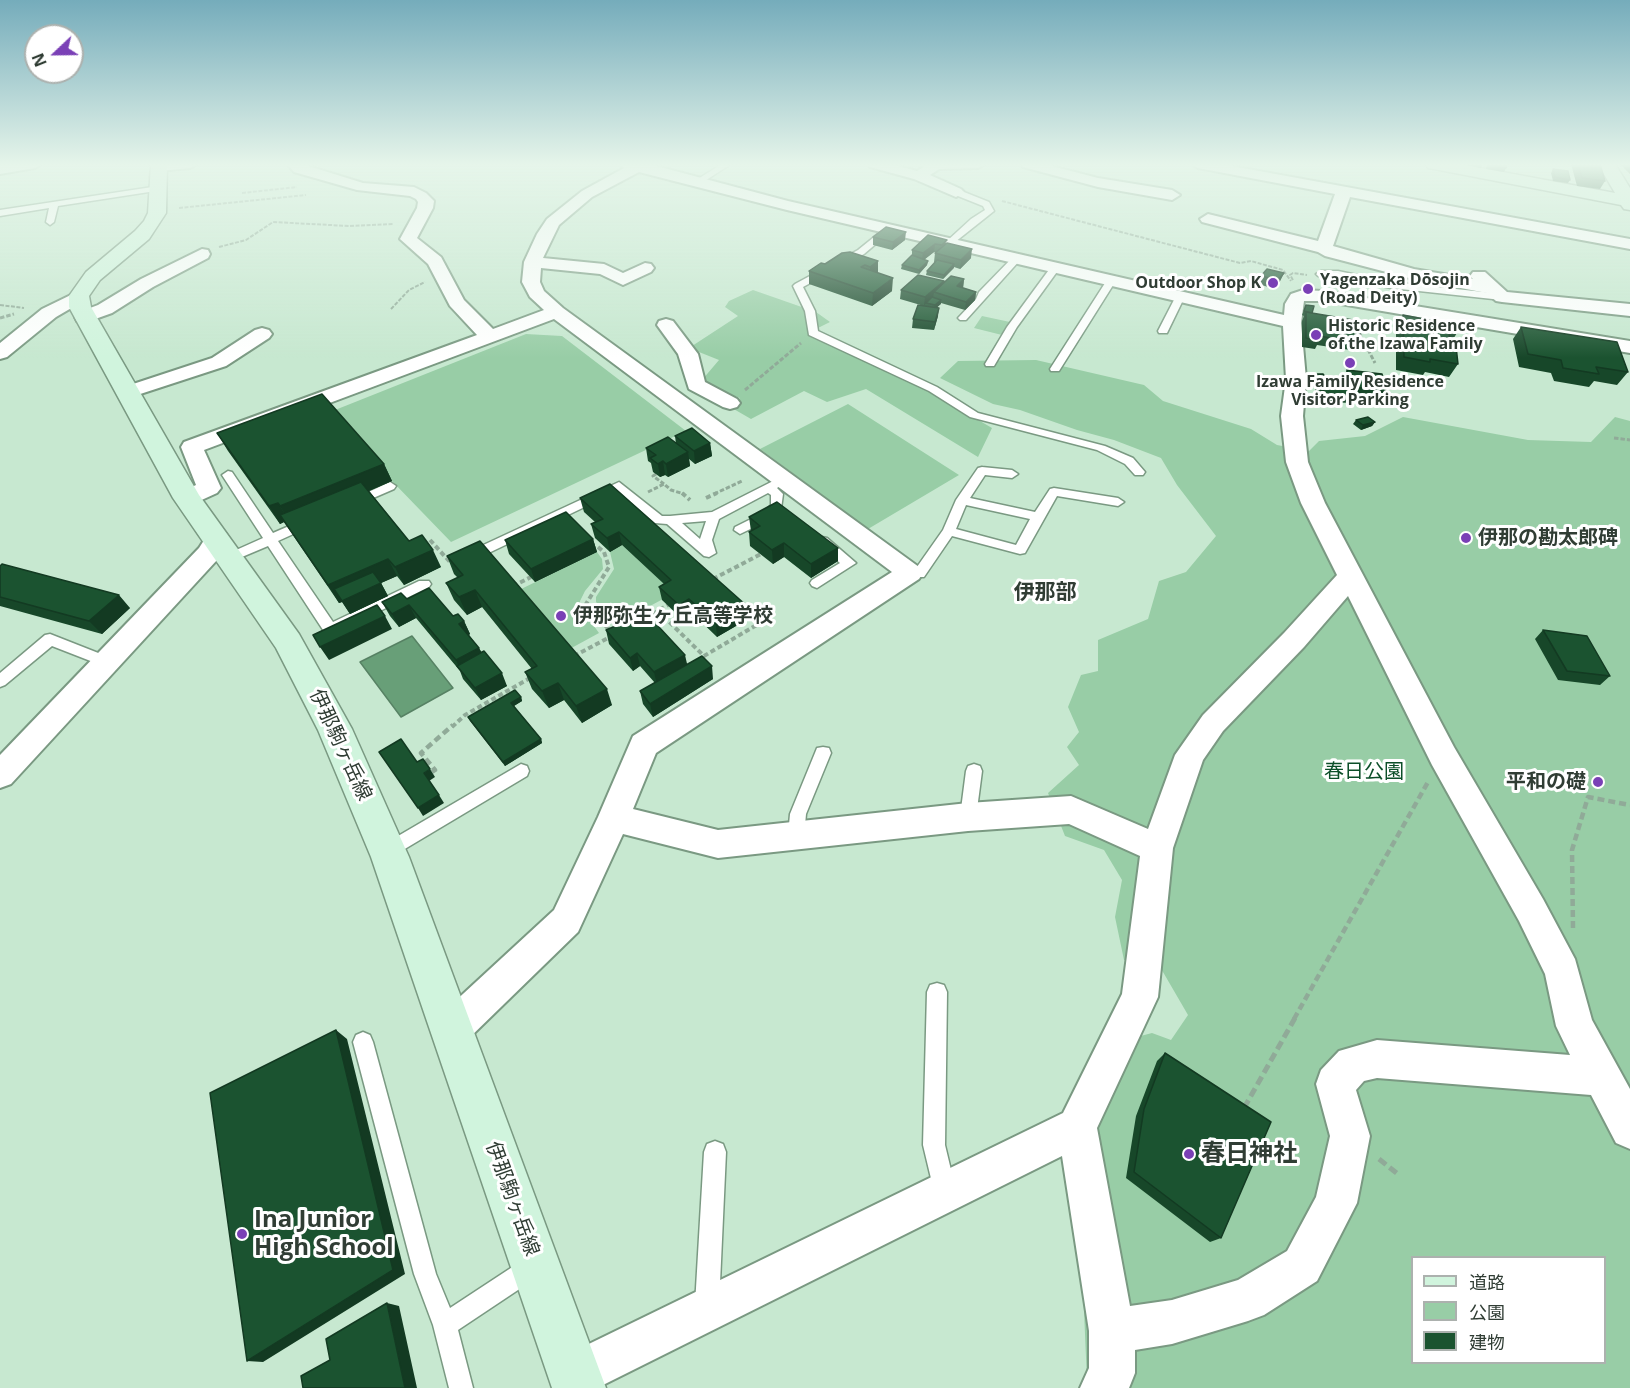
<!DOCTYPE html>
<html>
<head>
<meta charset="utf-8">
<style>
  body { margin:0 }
  #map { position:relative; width:1630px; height:1388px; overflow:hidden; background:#c7e8d0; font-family:"Open Sans","Noto Sans JP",sans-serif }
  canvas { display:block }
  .legend { position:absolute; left:1411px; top:1256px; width:195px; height:108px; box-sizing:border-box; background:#fff; border:2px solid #acb1ae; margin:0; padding:8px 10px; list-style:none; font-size:18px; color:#303d34 }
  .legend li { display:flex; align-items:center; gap:12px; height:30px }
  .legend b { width:30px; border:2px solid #acb1ae }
  .north { position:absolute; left:24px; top:24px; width:60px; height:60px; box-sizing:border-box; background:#fff; border:2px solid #acb1ae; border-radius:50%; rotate:248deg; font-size:16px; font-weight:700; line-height:24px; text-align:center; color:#303d34 }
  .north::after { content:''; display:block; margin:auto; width:21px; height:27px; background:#7a40b6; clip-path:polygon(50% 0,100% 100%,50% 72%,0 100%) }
</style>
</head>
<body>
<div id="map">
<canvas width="1630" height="1388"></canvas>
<ul class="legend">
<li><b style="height:8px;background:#d0f4dd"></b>道路</li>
<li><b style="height:16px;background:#98cda6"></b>公園</li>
<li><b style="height:16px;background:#1b5330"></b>建物</li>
</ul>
<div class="north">N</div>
</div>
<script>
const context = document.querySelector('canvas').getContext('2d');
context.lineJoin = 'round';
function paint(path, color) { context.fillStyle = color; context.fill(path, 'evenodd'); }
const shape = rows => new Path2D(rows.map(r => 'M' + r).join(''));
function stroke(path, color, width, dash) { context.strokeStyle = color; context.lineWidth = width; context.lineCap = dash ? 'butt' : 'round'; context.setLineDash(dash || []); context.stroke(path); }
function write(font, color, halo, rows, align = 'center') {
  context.font = font + ' "Open Sans","Noto Sans JP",sans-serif'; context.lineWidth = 6; context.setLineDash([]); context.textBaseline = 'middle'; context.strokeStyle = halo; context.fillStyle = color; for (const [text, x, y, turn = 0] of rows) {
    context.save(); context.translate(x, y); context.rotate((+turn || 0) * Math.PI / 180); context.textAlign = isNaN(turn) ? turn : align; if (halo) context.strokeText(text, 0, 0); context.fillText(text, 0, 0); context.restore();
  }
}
const green = shape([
  [753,290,816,312,830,322,808,333,932,393,992,428,978,457,866,389,827,402,804,391,751,419,732,408,740,398,709,387,712,384,702,380,719,360,689,348,738,316,725,307,729,301],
  [982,316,1010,322,1002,335,974,328],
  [526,334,562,336,686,431,451,542,392,481,330,412],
  [1036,360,1144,385,1163,401,1251,429,1277,445,1309,451,1319,441,1365,436,1403,417,1528,440,1591,442,1615,417,1630,421,1630,1388,1094,1388,1087,1381,1083,1287,1103,1046,1152,1033,1171,1040,1188,1015,1156,960,1124,960,1115,917,1122,880,1104,850,1065,836,1048,793,1079,765,1067,747,1079,732,1068,707,1081,675,1098,671,1098,640,1148,619,1159,581,1186,572,1216,536,1177,485,1161,458,1114,440,1077,430,1020,410,993,404,940,378,958,361],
  [1412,1258,1604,1258,1604,1362,1412,1362],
  [848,404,959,475,868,529,760,449],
  [622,545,674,593,617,624,596,602,596,597,614,569,610,552],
  [597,552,602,559,603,569,585,591,580,601,581,608,599,633,566,651,515,592]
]);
const water = shape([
  [412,636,453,688,401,717,360,662,412,636]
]);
const pathFar4 = shape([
  [242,193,297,187],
  [1002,201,1240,263,1251,261,1283,270,1291,281],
  [179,208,306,195],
  [219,247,246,240,273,222,349,226,394,224],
  [1293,280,1290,275,1293,273,1307,275],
  [0,305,24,308],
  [391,309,409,290,425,282]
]);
const pathFar3 = shape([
  [0,318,14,314],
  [1359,332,1375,363],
  [745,390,801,343],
  [1614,438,1630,440],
  [656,474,653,476,664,484],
  [648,492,664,484,671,490,684,494],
  [714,494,742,481]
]);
const pathFar2 = shape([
  [682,493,690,500],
  [706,498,717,493],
  [430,540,450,562],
  [598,547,604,552,609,567,586,604,612,633],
  [713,579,761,554],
  [513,586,531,577],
  [658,611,704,656,765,620],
  [646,618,668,605],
  [574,656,610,637],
  [452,727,465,715,530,678]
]);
const pathFar1 = shape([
  [432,772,435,770,421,753,453,725],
  [1573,928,1572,850,1588,797,1630,805],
  [1294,1019,1428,782]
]);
const path = shape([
  [1244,1108,1295,1018],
  [1379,1159,1399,1175]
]);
const lane = shape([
  [722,164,731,164,700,184,693,182,722,164],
  [159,186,163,188,162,190,58,206,54,222,50,225,46,222,49,208,0,216,0,210,159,186],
  [953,190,959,190,989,202,994,211,950,246,946,243,947,241,971,219,985,210,983,206,953,194,953,190],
  [884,229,891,231,864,254,803,287,815,311,818,331,937,387,978,413,1105,446,1133,458,1145,472,1143,475,1135,475,1125,464,1097,450,970,417,929,391,809,335,805,311,793,286,795,284,858,250,884,229],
  [1013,257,1021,259,966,320,960,320,958,318,976,299,979,292,1013,257],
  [1051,267,1059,269,1017,327,994,366,986,366,985,364,1007,327,1051,267],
  [1321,271,1338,271,1391,282,1502,294,1507,297,1502,300,1391,288,1338,277,1318,276,1316,274,1321,271],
  [1107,280,1115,282,1059,371,1051,371,1050,369,1107,280],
  [1176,296,1184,298,1167,333,1159,333,1158,331,1176,296],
  [982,467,1012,470,1018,474,1012,478,985,475,970,498,1035,512,1050,489,1054,488,1118,498,1124,502,1118,506,1057,496,1025,553,1020,554,952,536,924,577,914,577,912,574,943,530,956,500,978,468,982,467],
  [966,505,1030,519,1016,545,956,529,966,505],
  [228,471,232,472,273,533,303,520,311,520,313,523,311,526,278,541,333,622,419,581,429,581,431,584,429,587,335,633,325,633,268,546,230,562,223,558,225,555,263,538,222,475,228,471],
  [783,476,789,480,777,488,783,494,781,509,771,519,740,534,734,530,735,527,763,513,771,505,771,495,768,493,719,519,712,540,716,553,709,557,704,556,667,524,655,523,618,491,474,560,464,560,462,557,464,554,619,482,662,516,670,516,712,512,783,476],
  [706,521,700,539,682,523,706,521],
  [390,482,396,486,394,489,357,505,349,505,347,502,390,482],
  [822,537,827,538,856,563,817,588,812,586,810,583,812,580,840,563,817,544,816,541,822,537],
  [50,634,111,658,113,662,111,666,106,667,52,646,5,685,0,687,0,673,45,635,50,634],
  [823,747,829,748,831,753,806,814,804,836,802,841,796,843,790,841,788,836,790,814,815,753,817,748,823,747],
  [521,764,527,766,529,771,527,776,393,856,387,859,381,856,378,851,381,846,521,764],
  [974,764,980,766,982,771,976,817,974,822,968,824,962,822,960,817,966,771,968,766,974,764],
  [937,983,944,985,947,992,945,1145,956,1191,953,1199,945,1202,937,1199,934,1191,923,1145,927,992,930,985,937,983],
  [363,1032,370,1035,373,1042,436,1274,450,1308,523,1260,531,1257,539,1260,542,1268,539,1276,458,1330,473,1388,449,1388,433,1325,414,1274,353,1042,356,1035,363,1032],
  [715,1141,723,1144,726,1152,719,1305,715,1313,707,1317,699,1313,695,1305,704,1152,707,1144,715,1141]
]);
const street = shape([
  [10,164,42,164,35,168,0,174,0,166,10,164],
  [155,164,197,164,190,168,160,171,155,170,153,167,155,164],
  [287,164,302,164,363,183,414,187,426,193,434,201,433,208,417,238,441,257,464,300,493,329,544,310,530,297,522,282,524,262,537,234,547,219,582,191,624,168,620,164,649,164,788,201,1284,315,1285,304,1291,294,1303,290,1323,291,1630,341,1630,353,1323,301,1304,301,1301,323,1306,379,1303,416,1308,462,1325,503,1454,747,1543,899,1575,959,1592,1020,1630,1089,1630,1149,1616,1143,1591,1095,1377,1078,1364,1081,1356,1090,1370,1136,1357,1203,1317,1281,1264,1315,1248,1321,1172,1344,1135,1350,1135,1373,1129,1388,1080,1388,1089,1368,1089,1331,1062,1156,597,1388,556,1388,551,1375,558,1359,1063,1113,1122,994,1140,856,1069,824,968,831,718,858,623,834,578,932,464,1043,451,1049,438,1043,432,1030,438,1017,554,910,598,817,633,736,892,572,554,319,204,450,221,488,217,493,195,503,187,505,179,503,175,498,179,493,196,485,181,447,184,442,477,335,450,306,428,264,400,239,417,208,418,202,416,199,410,196,357,190,294,172,287,164],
  [639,172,787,210,1283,326,1286,379,1281,416,1286,462,1301,503,1337,575,1284,633,1203,715,1175,755,1148,829,1071,796,968,803,718,830,633,809,656,753,919,579,923,573,919,567,563,308,544,291,540,282,541,268,600,274,623,285,651,272,654,268,651,264,645,263,623,273,604,264,543,258,559,225,592,197,639,172],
  [1348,596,1432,765,1519,921,1545,974,1556,1026,1570,1055,1377,1040,1339,1051,1321,1070,1316,1084,1330,1136,1316,1197,1287,1251,1238,1280,1172,1300,1130,1306,1097,1128,1158,997,1173,848,1203,760,1223,731,1304,647,1348,596],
  [868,164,891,164,917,171,928,164,985,164,978,168,939,169,930,175,961,189,964,192,956,197,914,179,870,167,868,164],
  [1021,164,1044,164,1098,178,1172,190,1180,195,1172,200,1098,187,1023,167,1021,164],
  [1191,164,1221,164,1630,239,1630,249,1350,197,1333,246,1414,269,1473,279,1470,276,1473,272,1485,272,1507,292,1630,304,1630,316,1502,302,1496,301,1487,293,1413,279,1325,256,1318,252,1202,222,1200,219,1208,214,1318,241,1335,194,1198,168,1191,164],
  [202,249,208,250,210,254,208,258,153,287,112,313,84,323,77,321,75,317,77,313,98,305,141,279,202,249],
  [79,291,85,292,88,296,85,300,56,317,7,357,0,359,0,343,42,309,79,291],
  [666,319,673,321,698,354,705,382,737,399,740,403,737,407,730,409,723,407,689,389,678,354,657,325,659,321,666,319],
  [262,328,269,330,272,334,269,338,226,366,128,398,121,396,118,392,121,388,212,358,255,330,262,328],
  [217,532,226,534,229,540,217,560,11,784,0,788,0,755,199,548,208,534,217,532]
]);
const secondary = shape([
  [151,164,167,164,166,213,149,239,100,280,89,296,91,307,199,495,299,634,352,729,409,857,606,1388,552,1388,371,857,318,730,276,648,173,498,69,307,69,296,86,272,135,231,144,221,148,213,151,164],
  [1426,164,1460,164,1615,193,1598,164,1615,164,1630,188,1630,210,1624,209,1621,205,1434,169,1428,168,1426,164]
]);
const wall = shape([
  [1460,164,1483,164,1481,168],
  [1487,164,1507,164,1506,168,1504,172,1486,169],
  [1571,164,1600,164,1605,181,1600,189,1577,186],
  [1620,164,1630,164,1630,174],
  [1553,169,1570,180,1568,183,1553,181,1551,173],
  [928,235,947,243,971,258,960,269,954,267,943,279,926,275,927,271,935,262,934,262,935,253,936,252,934,252,924,260,928,261,927,265,919,274,901,269,902,265,912,255,912,250],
  [873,237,905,240,892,250,873,245],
  [878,261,878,273,892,291,872,306,809,284,809,271,825,264],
  [1284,273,1280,281,1275,289,1258,284,1261,276],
  [964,279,963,288,976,292,975,300,965,310,941,303,937,307,938,316,934,330,912,328,913,319,925,305,924,306,900,299,901,290],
  [1306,305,1311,313,1361,343,1357,351,1317,345,1315,349,1302,347,1302,321,1304,316,1302,315],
  [1403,315,1457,333,1450,344,1458,364,1449,377,1425,372,1423,375,1396,370,1396,328],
  [1521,327,1628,372,1617,385,1594,381,1589,387,1554,381,1551,373,1519,367,1513,339],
  [1347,370,1387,392,1382,401,1360,397,1356,403,1320,402,1315,389,1316,387,1310,387,1305,378,1308,374,1328,381,1343,381,1343,378],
  [1356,420,1375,422,1372,426,1361,430,1353,424],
  [217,433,384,464,392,481,369,491,409,541,441,567,404,585,397,576,381,583,388,596,350,614,342,602,339,603,284,522,280,524,228,451],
  [675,436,710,443,712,456,695,464,689,459,690,466,668,477,665,475,660,477,653,472,651,463,648,461,646,448,676,444],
  [580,498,747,606,748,619,717,637,691,612,681,618,662,600,659,587,664,584,622,545,610,552,595,538,591,524,595,522,584,512],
  [749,517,838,561,811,578,784,557,773,564,750,546,749,532,751,531],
  [593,539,597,552,535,582,509,554,505,540],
  [447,556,612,705,582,723,564,700,549,708,532,689,525,672,532,669,482,607,467,615,454,600,446,583,458,578,454,574],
  [0,566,130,608,102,634,0,606],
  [407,599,464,621,470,634,469,635,507,686,481,700,463,679,460,671,416,618,399,627,390,616,382,602],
  [606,630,687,665,713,679,653,717,643,704,640,691,655,683,640,666,633,671,609,644],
  [1543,630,1610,676,1600,685,1558,680,1535,639],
  [521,697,522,701,514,706,541,739,542,743,505,766,470,721,468,717],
  [1165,1053,1221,1238,1210,1242,1126,1178,1136,1116,1157,1061]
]);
const shadedWall = shape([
  [906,232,905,240,892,250,893,242],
  [935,244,934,252,922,261,923,253],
  [972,249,971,258,960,269,961,260],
  [878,261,878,273,870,279,870,267],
  [928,261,927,265,919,274,919,270],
  [954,264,954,268,943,279,944,275],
  [1284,273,1280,281,1275,289,1278,280],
  [893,278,892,291,872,306,873,293],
  [964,279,963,288,957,286],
  [944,281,943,290,934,292,933,298,926,303,924,306,925,297],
  [976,292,975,300,965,310,966,302],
  [941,300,941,304,934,310,935,305],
  [939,308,938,316,934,330,935,322],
  [1375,422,1372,426,1361,430,1363,425],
  [710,443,712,456,695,464,694,451],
  [688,452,690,466,668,477,666,464],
  [663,461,665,475,660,477,658,464],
  [384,464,392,481,291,524,280,506],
  [278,503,288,520,280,515,284,522,280,524,269,506],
  [619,532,622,545,610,552,607,538],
  [593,539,597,552,535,582,531,569],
  [784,543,784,557,773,564,772,550],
  [838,548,838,561,811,578,811,564],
  [433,550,441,567,404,585,395,567],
  [388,559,397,576,381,583,388,596,350,614,334,589,342,602,339,603,328,585],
  [475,590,482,607,467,615,459,597],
  [119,595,130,608,102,634,89,621],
  [689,599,691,612,681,618,679,605],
  [409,605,416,618,399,627,392,614],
  [747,606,748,619,717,637,716,624],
  [385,616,392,629,329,660,320,647],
  [464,621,470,634,465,637,459,624],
  [479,648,485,661,460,669,456,660],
  [637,653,640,666,633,671,630,658],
  [685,655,688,668,657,685,654,672],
  [712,666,713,679,653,717,650,704],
  [502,673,507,686,481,700,475,688],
  [558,683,564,700,549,708,542,691],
  [607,689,612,705,582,723,576,706],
  [521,697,522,701,512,707,511,703],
  [541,739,542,743,505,766,503,762],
  [430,769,435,777,429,781,424,773],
  [439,795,444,803,423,816,418,808],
  [336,1030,347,1039,405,1274,263,1362,247,1361],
  [387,1303,399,1306,417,1388,405,1388]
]);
const building = shape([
  [1488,164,1507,164,1506,168,1488,165,1488,164],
  [1578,164,1600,164,1605,181,1582,178,1578,164],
  [1553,169,1568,171,1570,180,1555,177,1553,169],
  [886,227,906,232,893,242,873,237,886,227],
  [928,235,947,240,942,245,935,244,923,253,912,250,928,235],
  [947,243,972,249,961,260,935,253,947,243],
  [850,252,878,261,870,267,865,265,861,267,893,278,873,293,809,271,821,263,825,264,842,253,850,252],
  [912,255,928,261,919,270,902,265,912,255],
  [937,260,954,264,944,275,927,271,937,260],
  [1267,269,1284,273,1278,280,1261,276,1267,269],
  [918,275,944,281,925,297,901,290,918,275],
  [951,276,964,279,957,286,976,292,966,302,934,292,951,276],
  [932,297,941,300,935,305,926,303,932,297],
  [918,305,939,308,935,322,913,319,918,305],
  [1306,305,1314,306,1312,313,1304,311,1306,305],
  [1306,312,1359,321,1361,343,1319,336,1320,341,1306,338,1306,312],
  [1403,315,1456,325,1457,333,1449,331,1450,344,1456,346,1458,364,1430,359,1430,362,1404,357,1403,315],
  [1521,327,1617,342,1628,372,1596,367,1599,374,1563,368,1561,360,1528,354,1521,327],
  [1347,370,1382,374,1387,392,1349,386,1347,370],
  [1308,374,1323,374,1328,381,1319,380,1318,382,1312,382,1308,374],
  [1319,380,1344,382,1347,387,1357,389,1361,395,1325,394,1319,380],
  [322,394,384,464,280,506,278,503,269,506,217,433,322,394],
  [1368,417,1375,422,1363,425,1356,420,1368,417],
  [692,428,710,443,694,451,675,436,692,428],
  [668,437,688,452,666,464,663,461,658,464,650,458,656,455,646,448,668,437],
  [361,482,409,541,422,535,433,550,395,567,388,559,328,585,280,515,361,482],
  [610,484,747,606,716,624,689,599,679,605,659,587,671,580,619,532,607,538,591,524,603,519,580,498,610,484],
  [777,502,838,548,811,564,784,543,772,550,749,532,760,526,749,517,777,502],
  [566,512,593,539,531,569,505,540,566,512],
  [480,541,607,689,576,706,558,683,542,691,525,672,537,666,475,590,459,597,446,583,463,575,447,556,480,541],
  [2,564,119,595,89,621,0,597,0,566,2,564],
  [373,572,381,583,342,601,334,589,373,572],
  [429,588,453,616,458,614,464,621,459,624,479,648,456,660,409,605,392,614,382,602,401,593,407,599,429,588],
  [377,605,385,616,320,647,313,635,377,605],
  [646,613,685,655,654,672,637,653,630,658,606,630,646,613],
  [1543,630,1587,636,1610,676,1567,671,1543,630],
  [484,651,502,673,475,688,457,666,484,651],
  [702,656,712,666,650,704,640,691,702,656],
  [515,690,521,697,511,703,541,739,503,762,468,717,515,690],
  [401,739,417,762,423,759,430,769,424,773,439,795,418,808,379,752,401,739],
  [336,1030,393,1270,247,1361,210,1093,336,1030],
  [1165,1053,1271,1122,1221,1238,1134,1172,1144,1109,1165,1053],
  [387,1303,405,1388,303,1388,301,1376,330,1360,326,1339,387,1303]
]);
const markers = [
  [1273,283,6,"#7a40b6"],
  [1308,289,6,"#7a40b6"],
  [1316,335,6,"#7a40b6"],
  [1350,363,6,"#7a40b6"],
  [1466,538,6,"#7a40b6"],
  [561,616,6,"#7a40b6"],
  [1598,782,6,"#7a40b6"],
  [1189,1154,6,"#7a40b6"],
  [242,1234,6,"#7a40b6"]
];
const farPoinames = [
  ["Yagenzaka Dōsojin",1320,280],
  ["(Road Deity)",1320,298],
  ["Outdoor Shop K",1261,283,"right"],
  ["Historic Residence",1328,326],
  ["of the Izawa Family",1328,344],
  ["Izawa Family Residence",1350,382,"center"],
  ["Visitor Parking",1350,400,"center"]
];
const poiNames = [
  ["伊那の勘太郎碑",1478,538],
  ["伊那弥生ヶ丘高等学校",573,616],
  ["平和の礎",1586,782,"right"]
];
const streetNames = [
  ["伊那駒ヶ岳線",340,745,65],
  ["伊那駒ヶ岳線",512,1199,70]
];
const parkNames = [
  ["春日公園",1364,772]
];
const neighbourhoodNames = [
  ["伊那部",1045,593]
];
const nearPoinames = [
  ["春日神社",1201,1154],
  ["Ina Junior",254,1220],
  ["High School",254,1248]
];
paint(green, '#98cda6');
paint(water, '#689f78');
stroke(water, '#578264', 1.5);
stroke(lane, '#7a9982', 3);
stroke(street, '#7a9982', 4);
stroke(secondary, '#7a9982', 3);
stroke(pathFar4, '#90aa98', 2, [4, 1.5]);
stroke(pathFar3, '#90aa98', 3, [4.5, 2]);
stroke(pathFar2, '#90aa98', 4, [5, 3]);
stroke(pathFar1, '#90aa98', 4.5, [7, 4]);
stroke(path, '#90aa98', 5, [9, 4.5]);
paint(lane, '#fff');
paint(street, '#fff');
paint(secondary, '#d0f4dd');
paint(wall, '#174729');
paint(shadedWall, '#133a22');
paint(building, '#1b5330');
stroke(building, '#133a22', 1.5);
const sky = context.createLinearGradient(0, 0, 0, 358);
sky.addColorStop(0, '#75acbb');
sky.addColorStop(0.46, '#e6f5ea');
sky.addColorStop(1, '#e6f5ea00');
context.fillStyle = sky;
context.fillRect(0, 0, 1630, 358);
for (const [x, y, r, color] of markers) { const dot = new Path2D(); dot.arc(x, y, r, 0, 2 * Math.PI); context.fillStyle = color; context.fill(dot); stroke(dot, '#fff', 2); }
write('bold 16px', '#303d34', '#fff', farPoinames, 'left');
write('bold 20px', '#303d34', '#fff', poiNames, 'left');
write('20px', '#303d34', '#fff', streetNames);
write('20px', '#0c4f29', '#fff', parkNames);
write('bold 21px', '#303d34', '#fff', neighbourhoodNames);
write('bold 24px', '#303d34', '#fff', nearPoinames, 'left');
</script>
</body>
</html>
